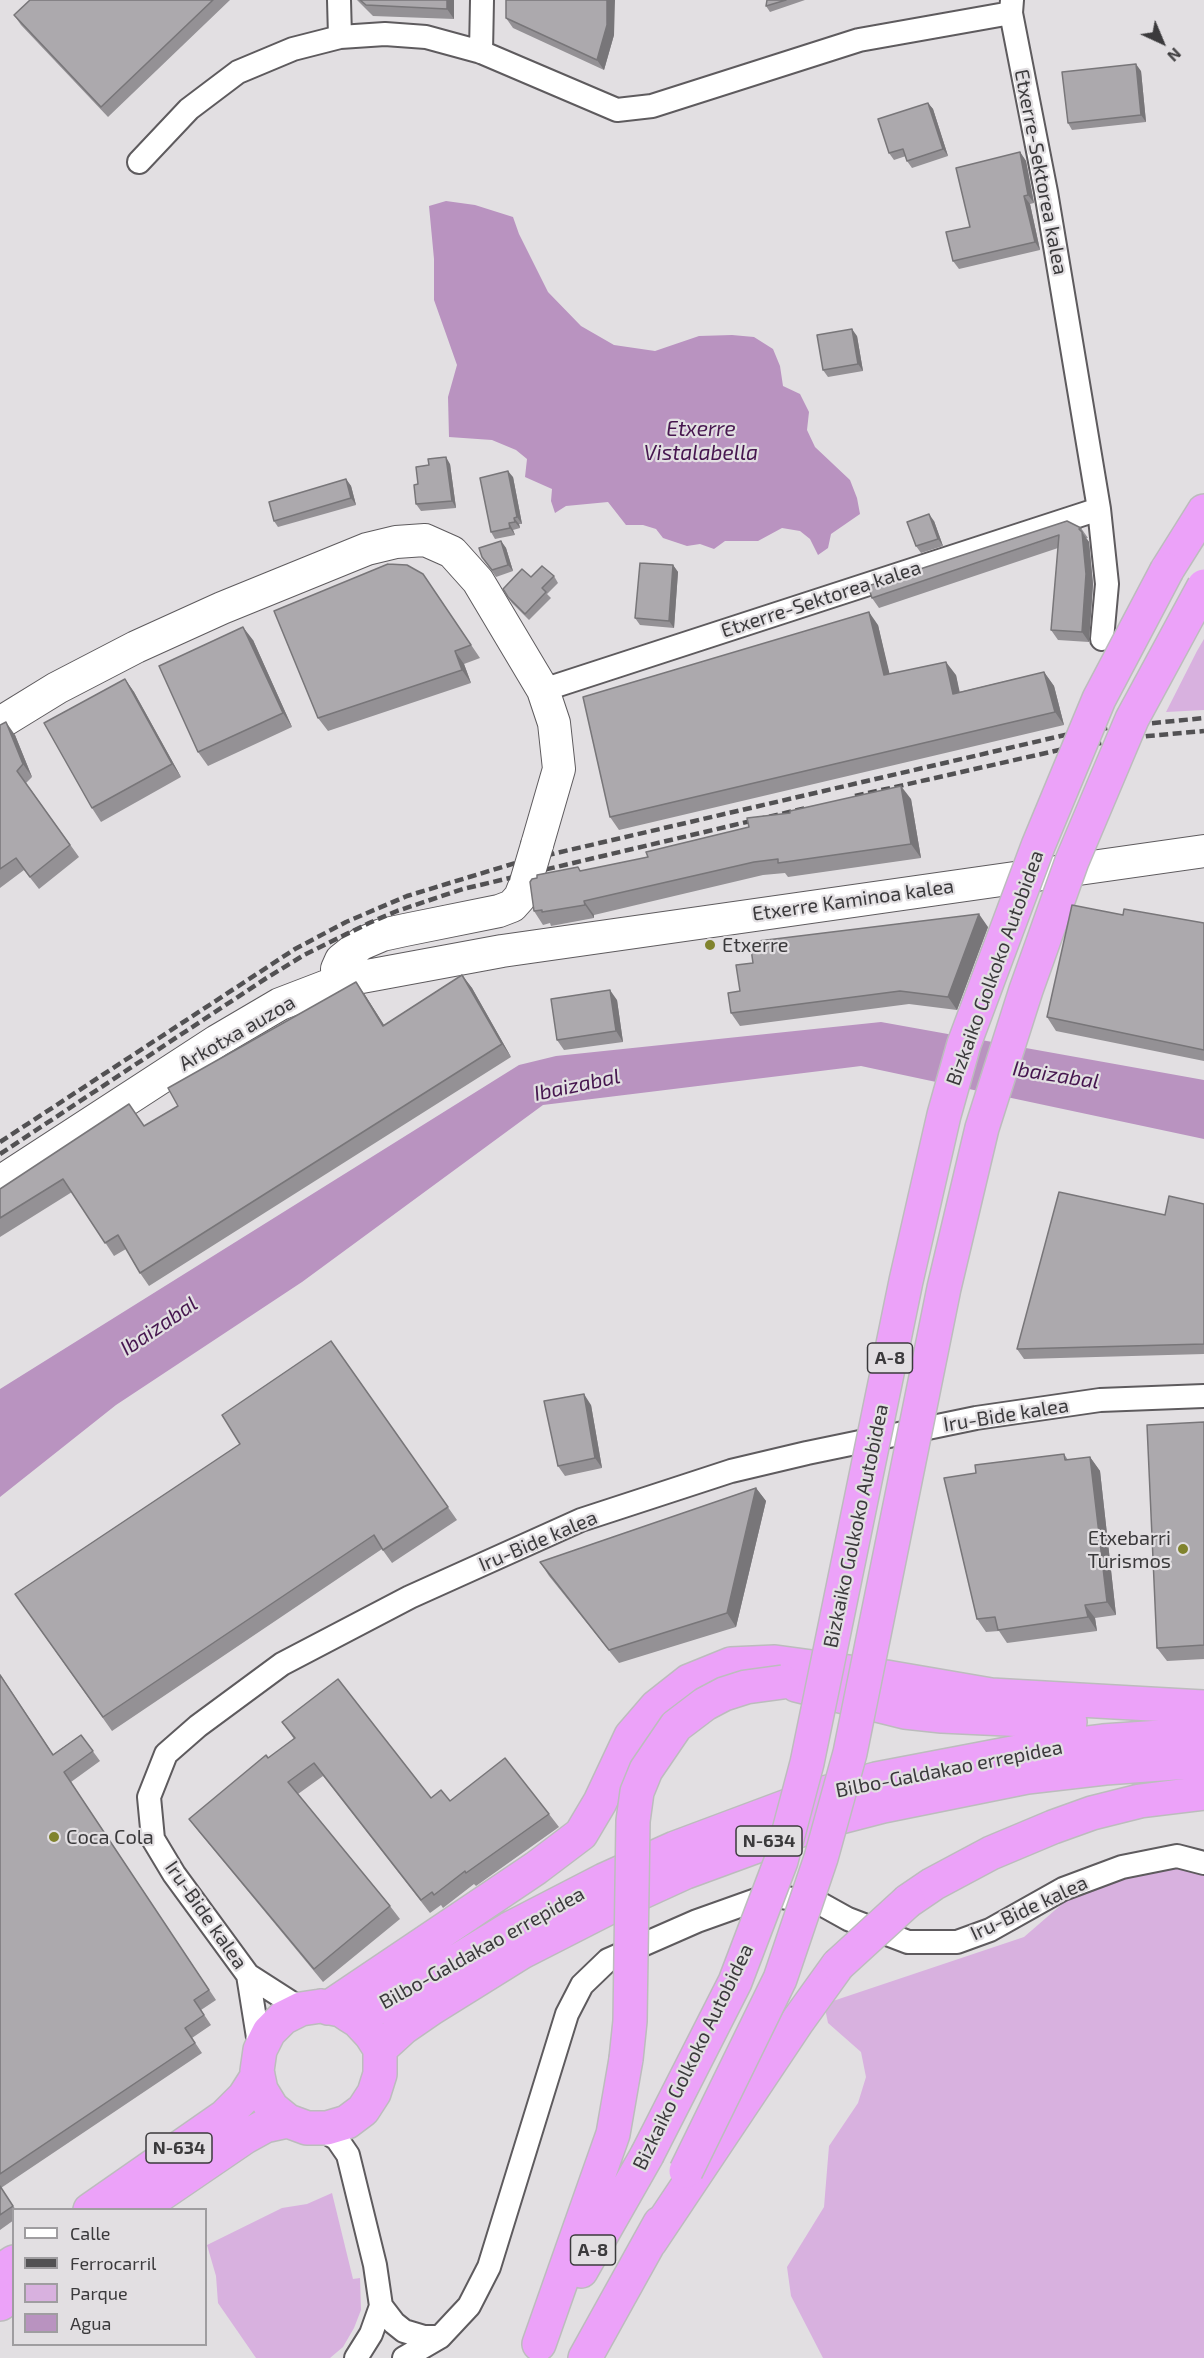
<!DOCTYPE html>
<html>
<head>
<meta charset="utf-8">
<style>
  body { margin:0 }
  #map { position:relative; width:1204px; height:2358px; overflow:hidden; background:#e2dfe2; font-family:"Exo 2",sans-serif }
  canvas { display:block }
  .legend { position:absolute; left:12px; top:2208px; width:195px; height:138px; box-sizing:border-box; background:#e2dfe2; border:2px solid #9f9da0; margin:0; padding:8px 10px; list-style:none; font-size:18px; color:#3b3a3c }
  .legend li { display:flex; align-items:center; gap:12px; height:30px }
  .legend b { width:30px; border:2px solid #9f9da0 }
  .north { position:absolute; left:1132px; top:12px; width:60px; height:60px; -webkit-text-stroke:4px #e2dfe2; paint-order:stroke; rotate:136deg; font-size:16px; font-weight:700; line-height:24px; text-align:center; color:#3b3a3c }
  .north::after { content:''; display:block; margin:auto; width:21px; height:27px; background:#3b3a3c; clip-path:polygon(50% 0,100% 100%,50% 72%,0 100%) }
</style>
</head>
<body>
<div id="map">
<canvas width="1204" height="2358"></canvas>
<ul class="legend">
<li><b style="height:8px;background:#fff"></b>Calle</li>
<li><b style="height:8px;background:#525153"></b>Ferrocarril</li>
<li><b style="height:16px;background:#d8b1df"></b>Parque</li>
<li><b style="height:16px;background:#b993c0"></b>Agua</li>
</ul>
<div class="north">N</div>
</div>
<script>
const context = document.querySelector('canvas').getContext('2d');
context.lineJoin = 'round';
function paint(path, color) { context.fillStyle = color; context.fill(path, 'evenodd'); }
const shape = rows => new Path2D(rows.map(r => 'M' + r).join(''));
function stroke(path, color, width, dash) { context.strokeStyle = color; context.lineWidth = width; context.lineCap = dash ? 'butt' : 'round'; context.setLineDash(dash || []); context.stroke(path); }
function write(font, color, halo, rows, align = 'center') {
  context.font = font + ' "Exo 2",sans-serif'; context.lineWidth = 4.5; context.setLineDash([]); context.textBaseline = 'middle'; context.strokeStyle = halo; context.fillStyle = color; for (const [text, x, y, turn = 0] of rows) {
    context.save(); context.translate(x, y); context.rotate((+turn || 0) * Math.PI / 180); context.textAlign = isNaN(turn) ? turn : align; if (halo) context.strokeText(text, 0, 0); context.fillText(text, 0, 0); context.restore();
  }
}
const green = shape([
  [1204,639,1204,710,1166,712,1197,651],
  [1204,1855,1204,2358,823,2358,791,2296,787,2267,824,2207,829,2146,858,2103,866,2077,861,2052,828,2023,824,2004,1024,1937,1099,1872],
  [332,2193,353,2279,360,2278,361,2310,354,2328,343,2347,330,2358,256,2358,218,2303,216,2276,207,2245,282,2208,307,2204]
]);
const water = shape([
  [446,201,475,205,513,217,519,234,548,292,581,326,614,345,655,351,699,336,732,335,754,337,773,349,780,366,783,386,800,394,809,412,807,430,815,447,850,480,857,498,860,514,831,534,828,548,818,555,810,539,800,531,782,528,758,541,725,541,714,549,700,544,687,546,663,538,656,529,643,525,626,525,608,502,566,506,555,513,551,501,552,489,525,477,527,459,516,450,492,440,449,437,448,397,457,365,434,300,434,259,429,206],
  [881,1022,1204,1080,1204,1139,861,1066,543,1105,302,1282,116,1405,0,1497,0,1389,519,1065,556,1056]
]);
const street = shape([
  [339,0,340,37],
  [1012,0,1011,13,1046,192,1099,509,1107,584,1102,639],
  [481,52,482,0],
  [139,162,189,109,238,72,293,49,340,37,385,34,426,37,481,52,617,110,652,106,859,40,1011,13],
  [543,690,1099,509],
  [248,1975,260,2050],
  [301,2009,248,1975,174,1874,153,1839,149,1797,166,1754,198,1726,282,1664,410,1597,581,1520,731,1471,807,1453,976,1418,1100,1400,1204,1396],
  [320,2128,337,2139,348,2155,375,2265,381,2306,371,2334,356,2358],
  [381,2306,394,2323,404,2331,424,2337,440,2337],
  [404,2358,440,2337,469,2306,489,2267,567,2014,582,1985,608,1960,697,1921,770,1895,821,1904,848,1919,908,1942,957,1942,990,1930,1063,1889,1122,1867,1177,1856,1204,1863]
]);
const secondary = shape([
  [0,723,57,688,136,647,222,608,367,549,396,542,425,540,452,552,478,581,543,690,554,723,559,769,537,845],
  [340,981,337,969,341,960,361,944,382,935,405,930,499,911,512,906,520,897,526,882],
  [0,1182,217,1041,280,1004,340,981,502,951,1204,851]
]);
const highway = shape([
  [1167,570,1204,511],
  [796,1685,905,1712,942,1716,1070,1722],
  [908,1901,933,1884,991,1853,1053,1827,1092,1813,1140,1801,1204,1793],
  [321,2006,341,2010,350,2016,358,2021,371,2035,380,2049,380,2074,374,2093,363,2110,347,2122,327,2128,307,2128,288,2121,272,2108,261,2090,257,2071,260,2050,269,2032,283,2018,301,2009,321,2006],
  [328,2008,536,1868,581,1834,600,1802,631,1736,656,1707,689,1681,731,1664,775,1662,886,1677,991,1695,1204,1707],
  [350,2016,371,2011,393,2000,509,1929,604,1880,675,1848,817,1795,876,1779,1023,1751,1103,1741,1204,1734],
  [380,2049,403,2028,432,2008,522,1952,616,1904,686,1872,825,1821,883,1806,1027,1777,1105,1768,1204,1761],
  [90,2210,225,2116,244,2097,258,2075],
  [138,2210,245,2137,265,2126,288,2121],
  [650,2242,797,2022,838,1965],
  [0,2271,14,2262],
  [581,2271,647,2155],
  [0,2304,14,2294],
  [539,2344,613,2134,626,2059],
  [585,2358,660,2223]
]);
const rail = shape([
  [855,796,1068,748,1148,736,1204,731],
  [0,1142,295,949,346,922,407,896,522,861,1065,735,1114,727,1204,718],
  [0,1154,265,979,304,955,369,923,397,911,463,889,806,808]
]);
const secondaryBridge = shape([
  [526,882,537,845]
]);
const highwayBridge = shape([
  [838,1965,908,1901],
  [626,2059,630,2021,633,1821,637,1792,646,1770,676,1726,705,1704,724,1694,746,1687,783,1682],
  [647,2155,735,1982,781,1861,807,1763,906,1281,944,1115,964,1044,1038,846,1099,699,1167,570],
  [686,2171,780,1979,821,1858,850,1753,944,1288,982,1128,1026,990,1072,861,1132,719,1204,586]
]);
const wall = shape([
  [30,0,230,0,108,117,21,25,14,15],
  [357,0,454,0,454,19,373,16],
  [767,0,805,0,770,12,766,6],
  [506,18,614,35,604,70,513,28],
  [1141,71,1146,122,1072,130,1068,123],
  [928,103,933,109,948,156,912,168,907,161,906,156,894,160,889,153],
  [1020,152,1026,161,1034,203,1030,204,1040,250,959,269,953,261,970,227],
  [857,336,863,371,828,377,823,370],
  [450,464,456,508,421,511,416,504],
  [513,477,522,524,519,524,520,528,513,530,515,535,495,539,491,532],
  [346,479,351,486,356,505,278,527,274,521],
  [934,521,943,546,921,553,916,546],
  [1081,528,1088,538,1086,538,1089,542,1093,584,1089,642,1058,640,1051,630,1058,548,879,608,872,598],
  [501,541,506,548,513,571,496,577,482,557],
  [673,565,678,572,674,628,640,625,635,618],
  [423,574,480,658,464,664,471,683,328,731,318,718],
  [554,576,558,583,547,594,551,598,529,620,512,603,508,597,531,577],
  [878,625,889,674,956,675,959,692,1044,672,1054,686,1064,725,619,830,610,817],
  [253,640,292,727,208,766,198,752],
  [125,679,134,692,181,777,101,822,92,808],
  [0,725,15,735,32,777,26,783,79,857,39,889,24,870,0,888],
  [911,799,921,858,788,877,785,873,763,875,594,915,594,918,551,926,550,923,543,925,534,911],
  [1123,915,1204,923,1204,1061,1056,1031,1047,1017],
  [988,927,957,1010,909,1004,740,1026,731,1013,740,991],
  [462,975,472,988,511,1057,149,1286,140,1273,126,1249,114,1256,72,1192,0,1237,0,1189,144,1126,365,995,384,1025],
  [617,1000,623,1042,564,1050,557,1040],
  [1204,1204,1204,1354,1024,1359,1017,1349,1165,1215],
  [331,1341,457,1520,392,1563,382,1549,112,1731,15,1594,240,1444],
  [591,1405,602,1468,565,1476,558,1466],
  [1204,1422,1204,1659,1167,1661,1157,1648],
  [1064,1454,1068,1460,1090,1457,1100,1471,1116,1615,1095,1618,1097,1631,1007,1643,999,1631,986,1632,977,1619,976,1473],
  [756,1488,766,1501,736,1627,619,1663,549,1576,540,1562],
  [0,1674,53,1754,81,1735,100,1761,71,1782,216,2000,201,2010,211,2025,192,2038,202,2053,1,2188,16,2210,14,2210,14,2220,0,2230],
  [282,1722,431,1798,549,1814,559,1827,476,1886,474,1884,443,1908,441,1905,430,1913,323,1776,298,1794,390,1906,400,1919,323,1982,199,1832,189,1819,268,1758,294,1739]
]);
const shadedWall = shape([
  [447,0,454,0,454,19,447,9],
  [607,0,615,0,614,35,604,70,597,60],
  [1136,64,1141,71,1146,122,1141,115],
  [928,103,933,109,948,156,943,149],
  [1020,152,1026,161,1034,203,1028,195],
  [1024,196,1030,204,1040,250,1035,242],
  [852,329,857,336,863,371,858,364],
  [446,457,450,464,456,508,452,501],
  [508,471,513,477,522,524,517,517],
  [346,479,351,486,356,505,351,498],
  [929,514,934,521,943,546,938,539],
  [514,518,519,524,520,528,515,522],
  [509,523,513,530,515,535,510,528],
  [1082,532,1089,542,1093,584,1089,642,1082,632],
  [501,541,506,548,513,571,508,565],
  [673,565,678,572,674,628,669,621],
  [869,612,878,625,893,688,884,675],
  [243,627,253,640,292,727,283,713],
  [455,651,464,664,471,683,462,670],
  [946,662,956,675,963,707,953,694],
  [1044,672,1054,686,1064,725,1055,712],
  [125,679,134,692,181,777,172,764],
  [6,722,15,735,32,777,23,764],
  [901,786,911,799,921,858,911,844],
  [584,901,594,915,594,918,585,905],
  [979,914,988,927,957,1010,948,997],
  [462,975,472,988,511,1057,502,1044],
  [356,982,365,995,393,1039,383,1026],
  [610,990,617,1000,623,1042,616,1031],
  [584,1394,591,1405,602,1468,595,1458],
  [1090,1457,1100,1471,1116,1615,1107,1602],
  [756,1488,766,1501,736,1627,727,1613],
  [1085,1605,1095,1618,1097,1631,1088,1617]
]);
const building = shape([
  [30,0,213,0,101,107,14,15,30,0],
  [360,0,447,0,447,9,366,5,360,0],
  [506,0,607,0,607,25,597,60,506,18,506,0],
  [767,0,786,0,766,6,767,0],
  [1136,64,1141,115,1068,123,1062,72,1136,64],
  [928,103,943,149,907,161,903,149,889,153,878,119,928,103],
  [1020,152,1028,195,1024,196,1035,242,953,261,946,232,970,227,956,168,1020,152],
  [852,329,858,364,823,370,817,335,852,329],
  [446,457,452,501,416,504,414,485,418,484,416,467,429,465,428,459,446,457],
  [508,471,517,517,514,518,515,522,509,523,510,528,491,532,480,478,508,471],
  [346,479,351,498,274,521,269,502,346,479],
  [929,514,938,539,916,546,907,522,929,514],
  [1067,521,1081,528,1079,529,1082,532,1086,574,1082,632,1051,630,1059,535,872,598,868,586,1067,521],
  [501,541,508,565,492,570,482,557,479,548,501,541],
  [640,563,673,565,669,621,635,618,640,563],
  [388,564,407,565,423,574,471,645,455,651,462,670,318,718,274,611,388,564],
  [542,566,554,576,542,588,546,592,525,614,508,597,503,589,522,569,531,577,542,566],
  [869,612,884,675,946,662,953,694,1044,672,1055,712,610,817,583,697,869,612],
  [243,627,283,713,198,752,159,666,243,627],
  [125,679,172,764,92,808,44,723,125,679],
  [6,722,23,764,17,771,70,845,30,877,16,858,0,869,0,725,6,722],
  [901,786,911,844,778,863,778,859,754,862,584,901,585,905,542,912,542,910,534,911,530,882,532,879,537,878,537,875,578,867,580,871,648,857,646,852,749,827,747,818,790,813,790,811,901,786],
  [1072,905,1123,915,1124,909,1204,923,1204,1050,1047,1017,1072,905],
  [979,914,948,997,900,991,731,1013,728,993,740,991,736,965,753,963,750,942,979,914],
  [462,975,502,1044,140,1273,118,1235,105,1243,63,1179,0,1218,0,1189,129,1104,144,1126,178,1106,168,1088,356,982,383,1026,462,975],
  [610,990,616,1031,557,1040,551,999,610,990],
  [1059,1192,1165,1215,1169,1196,1204,1204,1204,1344,1017,1349,1059,1192],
  [331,1341,448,1507,383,1550,374,1535,103,1717,15,1594,240,1444,222,1415,331,1341],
  [584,1394,595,1458,558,1466,544,1401,584,1394],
  [1204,1422,1204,1645,1157,1648,1147,1425,1204,1422],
  [1064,1454,1065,1460,1090,1457,1107,1602,1085,1605,1088,1617,998,1630,995,1617,977,1619,944,1478,976,1473,975,1465,1064,1454],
  [756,1488,727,1613,609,1650,540,1562,756,1488],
  [0,1675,53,1755,81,1735,93,1751,64,1772,209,1990,194,2000,204,2015,185,2028,195,2043,0,2174,0,1675],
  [338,1679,431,1798,441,1790,450,1801,505,1758,549,1814,466,1873,465,1871,434,1895,432,1892,421,1900,314,1763,288,1782,390,1906,314,1969,189,1819,266,1755,268,1758,295,1738,282,1722,338,1679],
  [0,2186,13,2206,0,2215,0,2186]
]);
const markers = [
  [710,945,6,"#80832d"],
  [1183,1549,6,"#80832d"],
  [54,1837,6,"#80832d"]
];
const shields = [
  [890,1358,45],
  [769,1841,66],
  [179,2148,66],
  [593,2250,45]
];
const shieldNames = [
  ["A-8",890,1358],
  ["N-634",769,1841],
  ["N-634",179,2148],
  ["A-8",593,2250]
];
const streetNames = [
  ["Etxerre-Sektorea kalea",1041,172,79],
  ["Etxerre-Sektorea kalea",821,599,-18],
  ["Etxerre Kaminoa kalea",853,900,-8],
  ["Bizkaiko Golkoko Autobidea",995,968,-70],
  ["Arkotxa auzoa",237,1033,-30],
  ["Iru-Bide kalea",1006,1415,-9],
  ["Bizkaiko Golkoko Autobidea",856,1526,-78],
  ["Iru-Bide kalea",538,1541,-23],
  ["Bilbo-Galdakao errepidea",949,1769,-11],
  ["Iru-Bide kalea",1029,1908,-25],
  ["Iru-Bide kalea",206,1915,55],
  ["Bilbo-Galdakao errepidea",482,1948,-29],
  ["Bizkaiko Golkoko Autobidea",693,2057,-64]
];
const poiNames = [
  ["Etxerre",722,945],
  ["Etxebarri",1171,1538,"right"],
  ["Turismos",1171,1561,"right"],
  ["Coca Cola",66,1837]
];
const waterNames = [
  ["Etxerre",701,429],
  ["Vistalabella",701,453],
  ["Ibaizabal",1056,1075,9],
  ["Ibaizabal",577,1085,-12],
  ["Ibaizabal",159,1326,-34]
];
paint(green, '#d8b1df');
paint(water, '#b993c0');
stroke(street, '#5e5b5e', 26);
stroke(secondary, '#5e5b5e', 34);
stroke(highway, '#bcbcbd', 36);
stroke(street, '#fff', 22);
stroke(secondary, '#fff', 32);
stroke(highway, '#eca2f9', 33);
stroke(rail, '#525153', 4.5, [9, 4.5]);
stroke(secondaryBridge, '#5e5b5e', 34, []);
stroke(highwayBridge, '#bcbcbd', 36, []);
stroke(secondaryBridge, '#fff', 32);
stroke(highwayBridge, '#eca2f9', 33);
paint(wall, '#949195');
paint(shadedWall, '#787679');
paint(building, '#aca9ad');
stroke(building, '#787679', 1.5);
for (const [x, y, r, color] of markers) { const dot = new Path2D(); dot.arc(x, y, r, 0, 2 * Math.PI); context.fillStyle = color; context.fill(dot); stroke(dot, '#e2dfe2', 2); }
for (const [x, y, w] of shields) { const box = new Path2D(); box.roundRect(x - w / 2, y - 15, w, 30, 4.5); context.fillStyle = '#e2dfe2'; context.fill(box); stroke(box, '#3b3a3c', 1.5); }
write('bold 18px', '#3b3a3c', null, shieldNames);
write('20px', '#3b3a3c', '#e2dfe2', streetNames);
write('20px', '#3b3a3c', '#e2dfe2', poiNames, 'left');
write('italic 21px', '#46164f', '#e2dfe2', waterNames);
</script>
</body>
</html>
